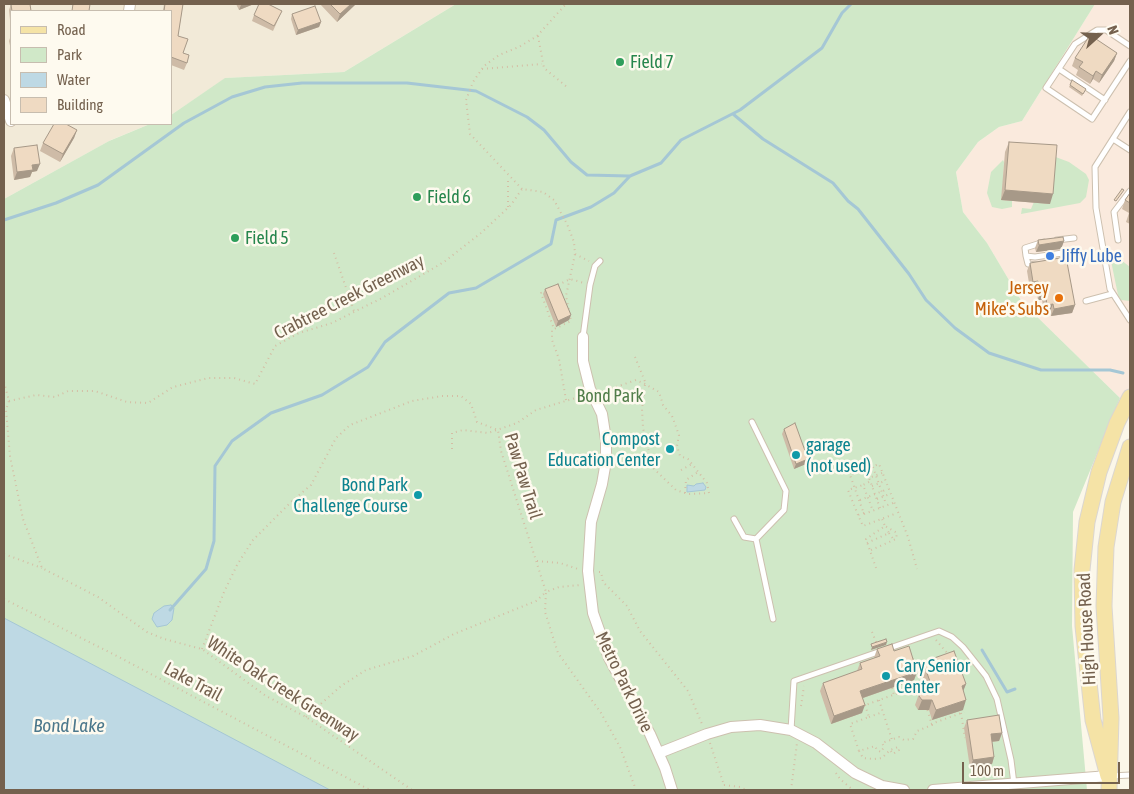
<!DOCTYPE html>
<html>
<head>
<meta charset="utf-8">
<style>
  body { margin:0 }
  #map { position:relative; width:1134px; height:794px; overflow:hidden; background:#fbf7e9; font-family:"Asap Condensed",sans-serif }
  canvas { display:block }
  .frame { position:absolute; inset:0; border:5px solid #74614e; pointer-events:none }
  .legend { position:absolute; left:10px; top:10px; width:162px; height:115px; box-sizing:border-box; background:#fefaef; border:1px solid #c7bdaf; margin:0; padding:6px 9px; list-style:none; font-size:15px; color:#74614e }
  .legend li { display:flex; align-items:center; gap:10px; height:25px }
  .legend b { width:25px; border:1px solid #c7bdaf }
  .north { position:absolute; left:1074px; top:10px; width:50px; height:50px; -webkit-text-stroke:4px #fefaef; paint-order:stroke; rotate:70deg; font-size:14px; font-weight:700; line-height:20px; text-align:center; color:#74614e }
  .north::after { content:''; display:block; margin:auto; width:18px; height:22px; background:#74614e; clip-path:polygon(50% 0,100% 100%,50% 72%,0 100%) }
  .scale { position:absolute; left:962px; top:762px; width:158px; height:22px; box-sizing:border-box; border:2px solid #74614e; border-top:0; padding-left:6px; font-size:15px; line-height:18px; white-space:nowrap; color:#74614e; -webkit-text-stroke:4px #fefaef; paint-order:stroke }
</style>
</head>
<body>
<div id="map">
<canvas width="1134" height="794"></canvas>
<div class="frame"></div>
<ul class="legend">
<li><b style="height:6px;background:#f5e3a6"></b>Road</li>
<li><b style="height:14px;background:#d0e8c8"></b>Park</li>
<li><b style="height:14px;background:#bed9e4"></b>Water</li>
<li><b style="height:14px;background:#efdac2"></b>Building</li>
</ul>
<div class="north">N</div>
<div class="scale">100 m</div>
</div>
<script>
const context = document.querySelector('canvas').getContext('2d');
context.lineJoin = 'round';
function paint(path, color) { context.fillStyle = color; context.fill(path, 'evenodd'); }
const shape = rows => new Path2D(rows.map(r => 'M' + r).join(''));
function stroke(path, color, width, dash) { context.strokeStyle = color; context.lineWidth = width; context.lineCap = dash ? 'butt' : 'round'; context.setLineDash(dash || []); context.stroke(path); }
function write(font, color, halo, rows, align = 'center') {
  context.font = font + ' "Asap Condensed",sans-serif'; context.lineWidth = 5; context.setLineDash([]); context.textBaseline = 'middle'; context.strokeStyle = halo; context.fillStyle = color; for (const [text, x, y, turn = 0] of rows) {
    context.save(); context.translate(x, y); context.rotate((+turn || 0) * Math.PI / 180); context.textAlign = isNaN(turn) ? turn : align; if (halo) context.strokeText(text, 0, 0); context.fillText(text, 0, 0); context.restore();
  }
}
const residential = shape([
  [4,4,456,4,344,72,226,78,171,115,171,11,11,11,11,124,150,124,111,140,4,199]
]);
const commercial = shape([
  [1095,4,1130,4,1130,397,1120,398,1022,302,987,243,963,212,956,172,978,142,999,127,1022,121]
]);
const green = shape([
  [456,4,1095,4,1022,121,999,127,978,142,956,172,963,212,987,243,1022,302,1120,398,1073,512,1072,626,1087,790,4,790,4,199,109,141,150,124,171,124,171,115,225,78,344,72],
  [1053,156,1069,162,1086,174,1089,180,1086,197,1080,203,1021,214,1022,208,1031,209],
  [1003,160,1004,162,1002,200,1012,201,1012,207,1002,209,992,207,987,193,991,172],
  [1112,253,1130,267,1130,301,1121,300,1118,295,1110,256]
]);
const water = shape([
  [703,483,706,487,705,490,687,492,687,485,694,486,696,484,703,483],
  [171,605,174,608,172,620,167,625,157,627,152,619,154,613,164,606,171,605],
  [4,618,177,709,330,790,4,790,4,618]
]);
const stream = shape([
  [733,114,763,139,833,183,848,201,858,209,909,274,926,300,955,328,989,353,1041,370,1110,370,1123,373],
  [4,220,56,203,98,185,184,123,232,97,265,87,302,83,407,83,476,91,527,117,544,130,571,162,587,175,629,176],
  [170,610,206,569,214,541,215,466,232,441,271,413,322,395,368,367,385,342,449,293,476,288,551,244,556,220,591,207,614,193,630,176,661,163,681,140,740,110,822,48,842,13,851,4],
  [982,650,1007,692,1015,689]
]);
const path = shape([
  [538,36,544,68,567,87],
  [482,69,542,64],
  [522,189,470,134,466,100,473,82,484,66,499,55,519,47,537,36,566,4],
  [508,207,508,177],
  [334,253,354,311],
  [558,285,570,279,584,283],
  [546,290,541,293,554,329],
  [635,357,646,384],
  [4,382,9,401,6,410,10,456,23,519,42,568,98,597,147,632,164,639,202,649,266,696,306,717,412,790],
  [602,392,636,380,645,384,659,392,663,405,672,416,679,435,677,446,680,456,688,459,707,483,709,493,688,494,676,490,653,468,643,428,642,409,645,384],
  [566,400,559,359,552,340,552,330,571,321,566,296,575,254],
  [9,401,36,395,55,397,68,391,95,391,127,402,148,403,173,387,208,378,234,378,255,384,275,346,299,333,332,323,384,297,444,262,481,233,511,205,522,189,543,192,554,200,567,224,574,242,575,254,589,261],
  [452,449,452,433,463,430,488,433,517,423,536,410,582,396],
  [873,467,886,504],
  [866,469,869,478],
  [681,470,692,464],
  [869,482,863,485,873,511],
  [872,486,885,481],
  [685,493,686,480,698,472],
  [877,499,890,494],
  [860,500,888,489],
  [893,503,864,514,850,475,879,464,908,537,917,569],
  [880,508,869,478,882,473],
  [864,513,858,515,863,526,897,513],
  [858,515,848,490,863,485],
  [889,533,894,540],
  [867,543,889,533,886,528],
  [871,550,896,539,897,533,885,526],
  [4,554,42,568],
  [537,561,560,563,578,569],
  [876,568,866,539,885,526,882,519],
  [599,572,601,572,603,582,627,606,640,631,688,691,702,724],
  [4,599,115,655,370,790],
  [872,632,877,644],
  [936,640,949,655],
  [202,649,224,592,237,565,253,540,292,501,311,485,336,438,350,425,412,401,442,396,461,396,471,404,477,422,498,430,501,451,546,592,559,587,580,585],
  [892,688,894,695],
  [879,700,892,740],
  [865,705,869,717,850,724,859,751,875,746,877,750,881,752,884,747,882,743,899,737,904,740,913,739,917,731,932,725,927,709],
  [801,706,804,686],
  [863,706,909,689,911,694,924,689,909,649],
  [961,713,965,738],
  [306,717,341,686,366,670,413,656,454,634,536,601,546,592,545,612,558,653,601,713,620,747,636,790],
  [869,717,883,712],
  [931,724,964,712],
  [710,743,724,785],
  [859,751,863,758,874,759,882,758,890,750,898,747,899,750,893,754,890,750],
  [836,773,840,779,853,790],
  [724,785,740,787,746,790],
  [723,790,724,785],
  [791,790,797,743]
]);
const service = shape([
  [1130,46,1106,30,1097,30,1075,44,1046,88,1092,119,1130,61],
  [1059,69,1105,100],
  [1130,112,1095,167,1096,208,1110,289,1130,320],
  [1113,139,1130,150],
  [1057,240,1074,238],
  [1118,240,1114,212,1130,191],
  [1044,242,1025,248,1026,256,1035,257,1076,251],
  [1026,256,1028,264,1036,265],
  [1062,261,1077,258],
  [1086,301,1112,294],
  [583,337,590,285,595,266,600,261],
  [752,422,786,491,784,510,756,539,773,619],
  [734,519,744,537,756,539],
  [791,730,794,681,939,631,952,637,963,647,986,676,997,699,1011,760,1014,784],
  [1111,776,1130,775]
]);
const minor = shape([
  [129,11,130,4],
  [4,100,11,121],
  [583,337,583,361,590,389,602,414,606,440,606,461,602,484,591,522,588,571,593,613,609,658,650,734,665,768,672,790],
  [659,753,707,734,731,727,760,725,791,730,816,743,855,773,882,786,904,790],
  [933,790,1108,776]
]);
const primary = shape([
  [1108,776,1093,720,1083,626,1082,570,1087,522,1099,472,1117,423,1130,397],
  [1109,790,1111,718,1104,606,1106,547,1113,502,1130,447]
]);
const wall = shape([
  [11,4,30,4,11,11,11,30,9,10],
  [164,4,183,4,178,36,183,53,187,63,184,70,171,65,171,11,163,11],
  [236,4,254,4,239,10],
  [320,4,356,4,337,22],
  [282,11,273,31,252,21,254,15],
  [292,14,321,22,319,27,296,35,291,19],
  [11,35,11,50,9,41],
  [1117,53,1114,61,1099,83,1093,79,1090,84,1076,75,1078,70,1072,66,1075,58],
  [1070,85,1086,89,1082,96,1069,87],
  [77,130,74,138,60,162,40,151,43,143],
  [1009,142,1050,204,1001,200,1005,152],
  [14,148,37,171,32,172,30,177,14,180,11,156],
  [1130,193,1130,224,1126,222,1129,213,1122,209,1125,200],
  [1038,240,1064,241,1061,249,1036,252,1035,248],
  [1030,263,1075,305,1072,313,1051,316,1050,311,1044,312,1042,300,1038,300,1036,288,1030,289,1027,271],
  [545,289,571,315,569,320,556,327,543,294],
  [784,429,806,464,794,469,782,434],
  [877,649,894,651,917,672,914,680,863,698,862,713,831,724,820,691,823,683,857,671,860,663,874,658],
  [923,662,966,684,963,691,963,710,932,720,929,710,918,710,915,705,920,691,926,689,920,671],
  [967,720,1002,733,999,741,992,742,994,757,992,764,970,768,964,728]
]);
const shadedWall = shape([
  [244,4,254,4,239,10,241,5],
  [351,4,356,4,337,22,340,14],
  [321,22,319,27,296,35,298,30],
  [1117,53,1114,61,1099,83,1102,75],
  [1096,71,1093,79,1090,84,1093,76],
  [77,130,74,138,60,162,63,154],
  [40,164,37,171,32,172,30,177,14,180,17,172,32,165],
  [1005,190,1053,194,1050,204,1001,200],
  [1064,241,1061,249,1036,252,1039,245],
  [1038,281,1036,288,1030,289,1033,282],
  [1045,292,1042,300,1038,300,1040,293],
  [1053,304,1050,311,1044,312,1047,305],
  [1075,305,1072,313,1051,316,1054,309],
  [571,315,569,320,556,327,558,321],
  [808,459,806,464,794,469,796,464],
  [887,642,886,645,871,650,872,647],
  [917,672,914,680,857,700,860,691],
  [966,684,962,694,962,686],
  [922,700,932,700,929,710,918,710],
  [966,700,963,710,932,720,936,710],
  [865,705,862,713,831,724,834,716],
  [1002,733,999,741,988,742,991,734],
  [994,757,992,764,970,768,973,760]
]);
const building = shape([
  [13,4,30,4,31,11,12,11,11,5,13,4],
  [73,4,90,4,89,11,72,11,73,4],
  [165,4,183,4,178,36,188,39,183,53,189,55,187,63,171,57,171,11,164,11,165,4],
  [259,4,268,4,282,11,274,26,254,15,259,4],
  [330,4,351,4,340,14,330,4],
  [315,6,321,22,298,30,292,14,315,6],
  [1090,35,1117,53,1102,75,1096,71,1093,76,1079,67,1083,62,1075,58,1090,35],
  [1072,80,1086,89,1083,94,1070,85,1072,80],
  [54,124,66,124,77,130,63,154,43,143,54,124],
  [1009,142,1057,145,1053,194,1005,190,1009,142],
  [37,145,40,164,32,165,33,170,17,172,14,148,37,145],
  [1122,189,1124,190,1116,201,1114,200,1122,189],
  [1130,193,1130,203,1125,200,1130,193],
  [1063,237,1064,241,1039,245,1038,240,1063,237],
  [1066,257,1075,305,1054,309,1053,304,1047,305,1045,292,1040,293,1038,281,1033,282,1030,263,1066,257],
  [558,284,571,315,558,321,545,289,558,284],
  [795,423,808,459,796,464,784,429,795,423],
  [886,639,887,642,872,647,871,644,886,639],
  [892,644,894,651,909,646,917,672,860,691,865,705,834,716,823,683,862,669,860,663,880,656,877,649,892,644],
  [954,651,966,684,962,686,966,700,936,710,932,700,922,700,919,696,920,691,932,687,923,662,954,651],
  [999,715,1002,733,991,734,994,757,973,760,967,720,999,715]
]);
const markers = [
  [620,62,5,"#2e9e5b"],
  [417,197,5,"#2e9e5b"],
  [235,238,5,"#2e9e5b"],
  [1050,256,5,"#3f7fe0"],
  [1059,298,5,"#e8710a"],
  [670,449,5,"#0f9aa8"],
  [796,455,5,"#0f9aa8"],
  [418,495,5,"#0f9aa8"],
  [886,676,5,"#0f9aa8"]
];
const leisureNames = [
  ["Field 7",630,62],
  ["Field 6",427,197],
  ["Field 5",245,238]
];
const shopNames = [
  ["Jiffy Lube",1060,256]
];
const foodNames = [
  ["Jersey",1049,288],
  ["Mike's Subs",1049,309]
];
const streetNames = [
  ["Crabtree Creek Greenway",349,297,-27],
  ["Paw Paw Trail",523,476,73],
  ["High House Road",1087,629,-93],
  ["Lake Trail",193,682,28],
  ["Metro Park Drive",624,682,64],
  ["White Oak Creek Greenway",283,689,33]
];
const parkNames = [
  ["Bond Park",610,396]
];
const cultureNames = [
  ["Compost",660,439],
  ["Education Center",660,460],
  ["garage",806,445,"left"],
  ["(not used)",806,466,"left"],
  ["Bond Park",408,485],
  ["Challenge Course",408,506],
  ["Cary Senior",896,666,"left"],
  ["Center",896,687,"left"]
];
const waterNames = [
  ["Bond Lake",69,726]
];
paint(residential, '#f2ead8');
paint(commercial, '#faeadd');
paint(green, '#d0e8c8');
paint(water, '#bed9e4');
stroke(water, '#a5c7d5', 1);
stroke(stream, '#a5c7d5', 3);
stroke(service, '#cdc0af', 7);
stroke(minor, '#cdc0af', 12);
stroke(primary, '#dbd6d1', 17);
stroke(path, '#d4bea5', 2, [1, 4]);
stroke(service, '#fff', 5);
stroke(minor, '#fff', 10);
stroke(primary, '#f5e3a6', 15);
paint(wall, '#cebba7');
paint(shadedWall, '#a79988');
paint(building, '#efdac2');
stroke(building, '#a79988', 1);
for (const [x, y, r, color] of markers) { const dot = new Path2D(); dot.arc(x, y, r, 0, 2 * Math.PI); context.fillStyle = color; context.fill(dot); stroke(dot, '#fefaef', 2); }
write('18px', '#27864d', '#fefaef', leisureNames, 'left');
write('18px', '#366cbe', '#fefaef', shopNames, 'left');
write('18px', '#c56008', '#fefaef', foodNames, 'right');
write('18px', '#74614e', '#fefaef', streetNames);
write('18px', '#527e4a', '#fefaef', parkNames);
write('18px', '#0d838f', '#fefaef', cultureNames, 'right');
write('italic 19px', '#4c788c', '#fefaef', waterNames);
</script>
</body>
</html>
